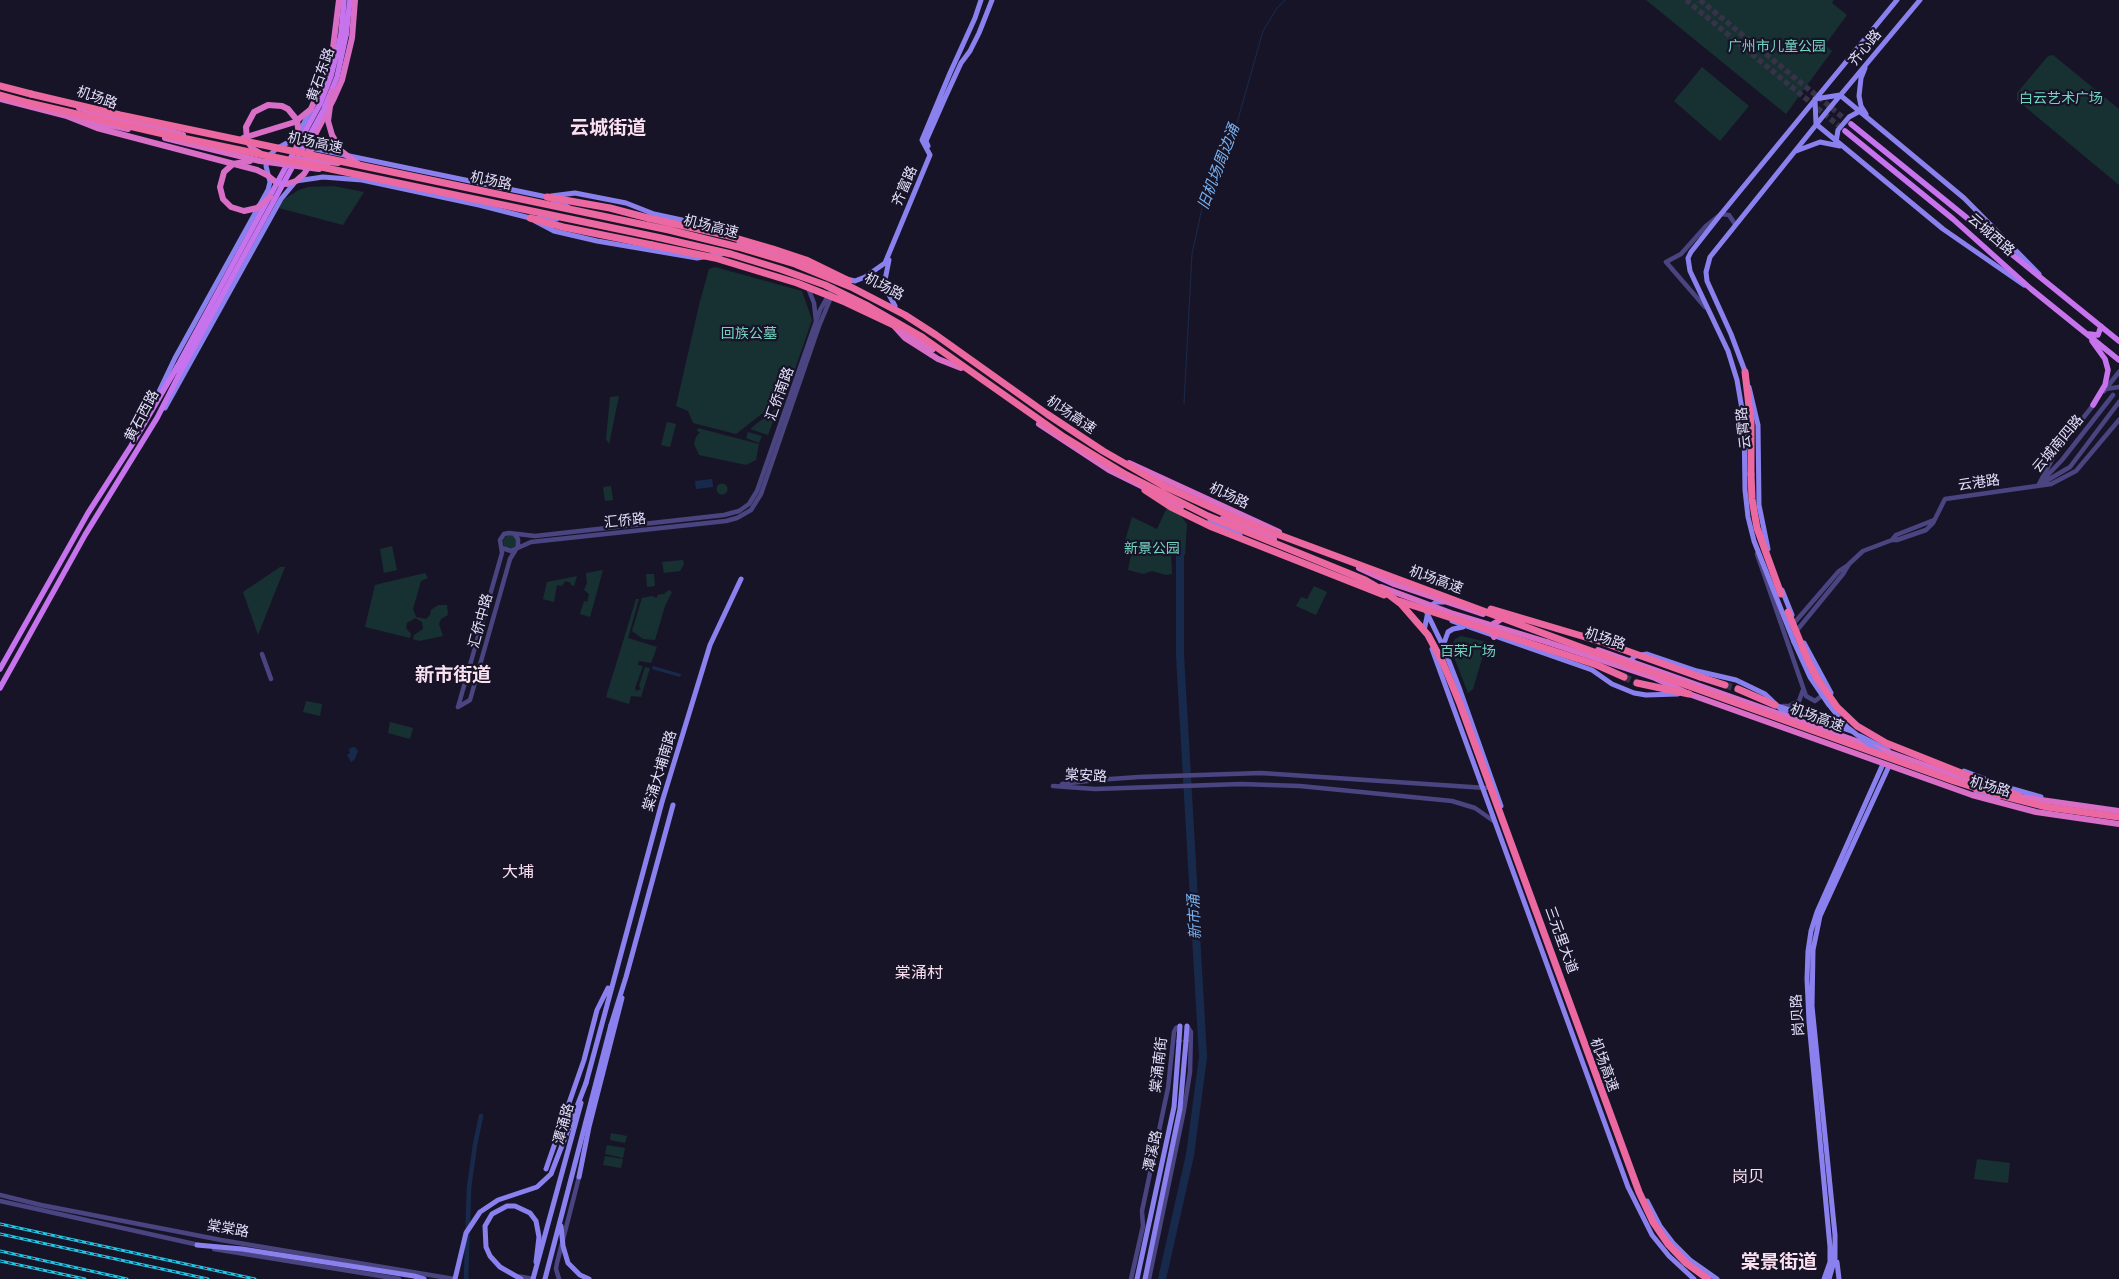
<!DOCTYPE html>
<html>
<head>
<meta charset="utf-8">
<style>
  body { margin:0 }
  canvas { display:block; background:#181428 }
</style>
</head>
<body>
<canvas width="2119" height="1279"></canvas>
<script>
const context = document.querySelector('canvas').getContext('2d');
context.lineJoin = 'round';
function paint(path, color) { context.fillStyle = color; context.fill(path, 'evenodd'); }
const shape = rows => new Path2D(rows.map(r => 'M' + r).join(''));
function stroke(path, color, width, dash) { context.strokeStyle = color; context.lineWidth = width; context.lineCap = dash ? 'butt' : 'round'; context.setLineDash(dash || []); context.stroke(path); }
function write(font, color, halo, rows, align = 'center') {
  context.font = font + ' "Work Sans","Noto Sans SC",sans-serif'; context.lineWidth = 4.5; context.setLineDash([]); context.textBaseline = 'middle'; context.strokeStyle = halo; context.fillStyle = color; for (const [text, x, y, turn = 0] of rows) {
    context.save(); context.translate(x, y); context.rotate((+turn || 0) * Math.PI / 180); context.textAlign = isNaN(turn) ? turn : align; if (halo) context.strokeText(text, 0, 0); context.fillText(text, 0, 0); context.restore();
  }
}
const green = shape([
  [1646,0,1834,0,1832,3,1847,15,1825,45,1832,51,1786,114],
  [2053,55,2119,109,2119,185,2017,100,2017,93,2048,56],
  [1702,67,1749,106,1720,141,1674,101],
  [333,186,364,192,343,225,279,208,284,199,299,190,308,187],
  [715,267,802,291,812,320,786,395,736,434,693,423,688,411,676,406,700,301,709,269],
  [619,396,609,444,606,439,610,397],
  [779,406,768,435,750,429],
  [667,422,676,424,670,447,661,445],
  [698,428,759,444,756,460,746,465,699,455,694,444,696,437,700,432,697,431],
  [748,432,762,436,759,443,746,438],
  '716.5 489a5.5 5.5 0 1 1 11 0a5.5 5.5 0 1 1-11 0Z',
  [611,486,613,500,605,501,603,487],
  [1170,501,1187,524,1185,555,1171,555,1172,574,1166,575,1152,571,1143,574,1128,570,1132,550,1129,543,1125,541,1132,517,1157,529],
  '503 542a7 7 0 1 1 14 0a7 7 0 1 1-14 0Z',
  [392,546,397,570,384,573,380,549],
  [683,560,684,564,680,571,664,573,662,562],
  [280,567,285,567,258,635,243,592],
  [603,570,590,617,580,614,584,601,587,602,589,594,584,590,587,583,586,573],
  [425,573,428,578,421,581,413,609,416,617,426,619,430,615,431,610,438,605,447,605,448,615,441,619,439,624,443,636,419,641,413,639,414,635,423,629,422,622,415,618,407,623,406,628,411,634,410,638,365,627,375,585],
  [646,574,654,574,655,586,647,587],
  [577,576,574,586,571,585,571,583,565,581,562,586,557,585,554,602,543,599,547,582],
  [1314,586,1327,592,1316,615,1296,606,1301,597,1307,599],
  [669,590,672,592,665,606,655,640,643,639,632,631,642,598,652,596,657,598,657,595,664,594],
  [636,599,639,599,628,638,657,647,651,663,639,661,638,665,643,666,635,688,636,691,641,689,639,686,645,667,650,668,641,697,631,696,629,704,606,697],
  [1461,636,1487,642,1473,689,1468,693,1452,652,1452,646,1455,639],
  [306,701,322,704,320,716,303,712],
  [390,722,413,728,410,739,388,733],
  [611,1133,627,1136,625,1143,610,1140],
  [607,1145,625,1148,623,1158,605,1154],
  [605,1156,623,1159,621,1168,603,1165],
  [1977,1159,2010,1163,2008,1183,1974,1179]
]);
const water = shape([
  [712,479,713,487,696,489,695,481],
  [653,666,681,674,680,677,652,669],
  [353,747,356,748,358,751,355,759,351,762,347,755,350,753,349,749]
]);
const stream = shape([
  [1184,404,1192,254,1204,199,1213,185,1224,155,1231,144,1263,31,1277,8,1285,0]
]);
const canal = shape([
  [466,1279,469,1188,475,1145,481,1116]
]);
const river = shape([
  [1162,1279,1190,1155,1203,1057,1180,655,1180,551]
]);
const primaryTunnel = shape([
  [1686,0,1844,130],
  [1700,0,1851,124]
]);
const motorwayTunnel = shape([
  [1624,677,1637,683],
  [1725,685,1738,689]
]);
const tertiary = shape([
  [808,288,814,303,816,321],
  [1705,307,1666,262,1681,254,1706,226,1721,214,1729,215,1735,224],
  [2106,389,2119,387],
  [2104,391,2119,372],
  [2042,481,2062,460,2113,395],
  [2041,484,2070,467,2119,402],
  [2038,486,2056,452,2095,403],
  [1892,540,1896,535,1934,520],
  [502,548,511,551,531,542,726,521,737,518,751,510,761,494,819,326,832,295],
  [1757,554,1806,696,1815,701,1824,694],
  [1795,622,1839,571,1848,565],
  [1798,629,1843,574,1849,564,1863,551,1892,540,1897,540,1926,530,1933,523,1945,499,2051,484,2076,471,2119,420],
  [262,654,271,679],
  [1783,706,1789,706,1799,701,1803,690],
  [458,707,502,553,500,540,504,534,509,533,535,536,724,515,739,511,749,504,757,491,820,310,833,287],
  [458,707,470,700,510,559,518,546,518,539,515,535],
  [1062,784,1096,780,1139,777,1261,773,1486,788],
  [1053,786,1095,789,1241,784,1300,786,1452,801,1475,808,1495,822],
  [0,1195,41,1205,221,1240,454,1279],
  [0,1201,199,1245],
  [214,1249,399,1279],
  [516,1276,534,1279],
  [559,1279,556,1269,557,1263,579,1177],
  [1131,1279,1143,1226,1142,1211,1168,1088,1174,1032,1176,1028,1180,1026],
  [1149,1279,1184,1110,1190,1072,1191,1032,1187,1026]
]);
const secondary = shape([
  [1865,68,1861,78,1859,96,1861,106,1866,114],
  [1815,99,1840,95,1964,198,2039,274],
  [1815,99,1816,124,1943,229,2024,285],
  [1836,142,1838,130,1849,117,1860,111],
  [928,146,926,141,945,98,961,63,970,51,979,33,992,0],
  [306,147,547,197,568,207],
  [1796,151,1820,142,1840,146],
  [551,196,575,193,626,203,654,214,719,228,736,237],
  [535,221,554,231,597,241,697,258,722,254],
  [889,260,885,280,886,289,895,306],
  [846,279,855,281,865,277,885,263,930,155,922,140,950,73,975,18,981,0],
  [1746,374,1731,334,1707,281,1706,272,1710,257,1828,110,1920,0],
  [1749,387,1758,425,1759,505,1768,549],
  [154,402,175,358,268,190,270,182,266,166,268,157,276,149,296,138,311,110],
  [165,408,281,199,296,181,323,177,362,180,479,205,530,218,557,219],
  [1210,520,1240,535],
  [1782,590,1792,615],
  [1425,609,1443,646,1460,690,1501,806],
  [1452,621,1592,670,1612,684,1634,693,1646,695,1678,694],
  [1424,631,1429,607,1436,602,1444,602],
  [1794,642,1754,541,1748,517,1745,490,1744,421,1737,380,1728,351,1690,271,1688,258,1691,252,1721,214,1897,0],
  [1804,643,1831,693],
  [1443,646,1448,632,1453,629,1463,627],
  [1432,649,1628,1187,1652,1235,1669,1256,1694,1279],
  [1630,661,1635,656,1647,654,1697,671,1736,680,1765,694,1787,715],
  [1778,706,1851,731],
  [1860,736,1888,750],
  [1964,771,2006,787,2041,797],
  [1976,791,1998,799],
  [611,1025,626,977,673,805],
  [1179,1041,1180,1026],
  [1186,1041,1187,1026],
  [586,1083,662,802,710,645,741,579],
  [546,1169,584,1060,597,1010,608,988],
  [579,1177,589,1127,622,998],
  [1647,1201,1660,1226,1673,1243,1690,1260,1717,1279],
  [197,1245,242,1249,414,1276,424,1279],
  [1837,1262,1839,1279],
  [521,1279,500,1267,490,1256,486,1247,485,1226,492,1214,507,1206,515,1206,530,1213,536,1221,539,1237,536,1262],
  [1824,1279,1830,1262,1830,1247,1809,1022,1807,979,1808,951,1811,931,1817,912,1883,764],
  [1829,1279,1835,1258,1835,1235,1812,1006,1813,950,1820,916,1889,766]
]);
const primary = shape([
  [341,35,344,0],
  [346,35,350,0],
  [1851,124,2119,341],
  [1845,131,1953,219,2031,289,2119,360],
  [2089,334,2098,335,2101,326],
  [2092,341,2105,359,2108,370,2105,385,2093,405],
  [0,669,88,513,131,446,177,367],
  [0,688,85,535,157,418,182,369]
]);
const trunk = shape([
  [0,99,67,116],
  [79,108,156,128],
  [64,115,97,128,257,170,267,175,277,183,287,184,296,181,304,174,309,166,311,153,308,148,334,98,342,80,352,38,355,0],
  [77,118,128,129],
  [243,138,295,122,311,109,323,81,333,48,339,0],
  [739,244,781,256,820,270],
  [895,327,905,338,938,359,961,368],
  [902,329,933,349],
  [1039,424,1109,470,1182,506],
  [1129,463,1279,532],
  [1222,519,1261,534],
  [1359,568,1394,584,1483,614],
  [1494,637,1492,632,1493,624,1500,620],
  [1547,642,1655,678,1689,694,1972,795,2036,812,2119,824],
  [1598,650,2001,792],
  [2020,797,2119,811]
]);
const motorway = shape([
  [0,86,31,94],
  [0,95,29,103],
  [547,197,610,208,648,218],
  [530,218,563,227,652,245],
  [922,337,1064,437,1123,473],
  [1745,372,1751,423,1751,474],
  [1597,665,1624,677],
  [1700,677,1725,685],
  [1637,683,1689,694],
  [1738,689,1775,705]
]);
const rail = shape([
  [0,1224,255,1279],
  [0,1234,208,1279],
  [0,1251,127,1279],
  [0,1261,85,1279]
]);
const secondaryBridge = shape([
  [1794,642,1810,677,1829,705,1847,727,1879,752],
  [561,1226,563,1246,568,1263,580,1275,589,1279],
  [455,1279,466,1233,480,1212,498,1200,537,1187,551,1174,586,1083],
  [533,1279,581,1103],
  [545,1279,611,1025],
  [1137,1279,1174,1107,1179,1041],
  [1145,1279,1180,1109,1186,1041]
]);
const primaryBridge = shape([
  [177,367,320,104,331,76,341,35],
  [182,369,324,109,337,77,346,35]
]);
const trunkBridge = shape([
  [332,91,328,121,332,135,341,151,358,164],
  [156,128,183,135],
  [165,138,260,161,319,169],
  [260,153,253,149,247,141,246,127,254,112,268,105,282,106,288,109,297,120,299,135,296,150],
  [295,159,338,163],
  [250,161,233,164,224,172,220,187,223,199,231,207,244,211,257,208,270,197],
  [1261,534,1274,539],
  [1381,587,1451,613,1547,642]
]);
const motorwayBridge = shape([
  [31,94,120,115,669,230,738,247,795,264,851,287,905,315,936,335,1047,414,1103,451,1164,486,1239,520,1580,647,1954,781,1992,793,2047,807,2119,817],
  [29,103,168,135,661,238,731,254,780,269,825,285,868,306,922,337],
  [648,218,725,235,773,249,806,260,849,281],
  [652,245,715,258,797,283,845,302,898,327],
  [1123,473,1208,516,1365,580,1384,591,1401,604,1428,635,1443,663,1460,704,1639,1192,1653,1222,1668,1244,1686,1263,1708,1279],
  [1751,474,1752,499,1757,528,1781,594],
  [1145,490,1171,507,1212,527,1384,595],
  [1399,601,1597,665],
  [1491,609,1602,642,1700,677],
  [1788,612,1809,663,1818,680,1837,707,1857,726,1886,743,2019,796]
]);
const parkNames = [
  ["广州市儿童公园",1777,47],
  ["白云艺术广场",2061,99],
  ["回族公墓",749,334],
  ["新景公园",1152,549],
  ["百荣广场",1468,652]
];
const streetNames = [
  ["齐心路",1865,48,-50],
  ["黄石东路",321,75,-71],
  ["机场路",97,98,19],
  ["机场高速",315,143,12],
  ["机场路",491,181,12],
  ["齐富路",905,186,-67],
  ["机场高速",711,227,14],
  ["云城西路",1991,235,41],
  ["机场路",884,287,27],
  ["汇侨南路",780,394,-70],
  ["机场高速",1071,415,34],
  ["黄石西路",142,416,-62],
  ["云霄路",1744,428,-96],
  ["云城南四路",2058,444,-50],
  ["云港路",1979,483,-8],
  ["机场路",1229,496,25],
  ["汇侨路",625,521,-6],
  ["机场高速",1436,580,20],
  ["汇侨中路",481,621,-75],
  ["机场路",1605,639,18],
  ["机场高速",1817,718,20],
  ["棠涌大埔南路",660,771,-73],
  ["棠安路",1086,776,3],
  ["机场路",1990,787,16],
  ["三元里大道",1561,940,70],
  ["岗贝路",1798,1015,-94],
  ["棠涌南街",1159,1065,-83],
  ["机场高速",1604,1065,70],
  ["潭涌路",564,1124,-75],
  ["潭溪路",1153,1151,-78],
  ["棠棠路",228,1229,10]
];
const waterNames = [
  ["旧机场周边涌",1219,167,-69],
  ["新市涌",1195,917,-93]
];
const quarterNames = [
  ["大埔",518,872],
  ["棠涌村",919,973],
  ["岗贝",1748,1177]
];
const districtNames = [
  ["云城街道",608,128],
  ["新市街道",453,675],
  ["棠景街道",1779,1262]
];
paint(green, '#173031');
paint(water, '#182a4c');
stroke(stream, '#182a4c', 1);
stroke(canal, '#182a4c', 4.5);
stroke(river, '#182a4c', 8);
stroke(primaryTunnel, '#363248', 5.5, [5.5, 3]);
stroke(motorwayTunnel, '#363248', 7, [7, 3.5]);
stroke(tertiary, '#4a4580', 4.5);
stroke(secondary, '#8a81ef', 5);
stroke(primary, '#c673ed', 5.5);
stroke(trunk, '#d96ec6', 6);
stroke(motorway, '#ec68a0', 7);
stroke(rail, '#22c4e3', 3);
stroke(rail, '#181428', 1, [4]);
stroke(secondaryBridge, '#8a81ef', 5);
stroke(primaryBridge, '#c673ed', 5.5);
stroke(trunkBridge, '#d96ec6', 6);
stroke(motorwayBridge, '#ec68a0', 7);
write('14px', '#72d3c0', '#181428', parkNames);
write('14px', '#e3defb', '#181428', streetNames);
write('italic 15px', '#79b1ee', '#181428', waterNames);
write('16px', '#fbe0f0', '#181428', quarterNames);
write('bold 19px', '#fbe0f0', '#181428', districtNames);
</script>
</body>
</html>
